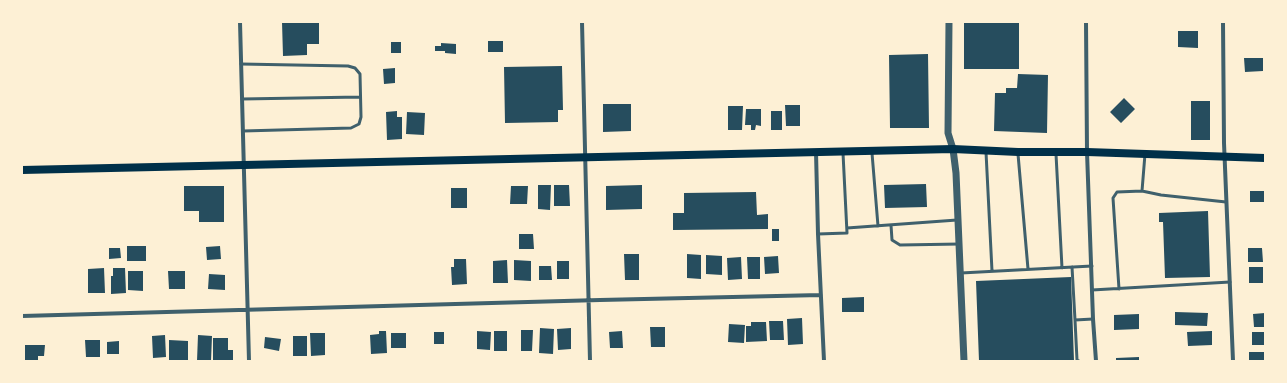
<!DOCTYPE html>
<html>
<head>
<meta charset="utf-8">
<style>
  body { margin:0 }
  #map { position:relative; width:1287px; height:383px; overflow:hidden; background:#fdf0d5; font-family:"Alegreya Sans",sans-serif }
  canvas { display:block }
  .frame { position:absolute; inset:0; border:23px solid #fdf0d5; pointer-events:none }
</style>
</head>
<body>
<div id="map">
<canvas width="1287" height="383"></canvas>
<div class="frame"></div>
</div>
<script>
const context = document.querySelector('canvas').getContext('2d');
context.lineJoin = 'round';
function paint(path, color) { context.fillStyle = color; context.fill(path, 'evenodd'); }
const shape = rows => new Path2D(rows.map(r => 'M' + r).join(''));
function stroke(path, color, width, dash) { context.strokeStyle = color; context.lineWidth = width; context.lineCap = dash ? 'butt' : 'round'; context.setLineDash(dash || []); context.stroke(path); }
const building = shape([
  [282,22,319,22,319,44,307,44,307,55,283,56],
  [964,22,1019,22,1019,69,964,69],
  [1178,31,1198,31,1198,48,1178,47],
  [488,41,503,41,503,52,488,52],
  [391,42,401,42,401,53,391,53],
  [441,43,456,44,456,54,445,53,445,51,435,51,435,46,441,46],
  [928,54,929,128,890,128,889,55],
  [1244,58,1263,58,1263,71,1245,72],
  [562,66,563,110,558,110,558,122,505,123,504,67],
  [395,68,395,83,384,84,383,69],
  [1018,74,1048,75,1047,133,994,131,995,93,1006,93,1006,88,1017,88],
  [1124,98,1135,109,1121,123,1110,112],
  [1191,101,1210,101,1210,140,1191,140],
  [603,104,631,104,631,131,603,132],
  [785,105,800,105,800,126,786,126],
  [728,106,743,106,742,130,728,130],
  [746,109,761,109,761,126,756,125,755,130,751,130,751,125,745,125],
  [397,111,397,117,402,117,402,139,387,140,386,112],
  [771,111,782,111,782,130,771,130],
  [407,112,425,113,424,135,406,134],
  [926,184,927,207,885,208,884,185],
  [538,185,551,185,550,210,538,209],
  [554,185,569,185,570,206,554,206],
  [642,185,642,209,606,210,606,186],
  [184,186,224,186,224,222,199,222,199,211,184,211],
  [511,186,528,186,527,204,510,204],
  [451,188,467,188,467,208,451,208],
  [1250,191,1265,191,1265,202,1250,202],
  [756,192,757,215,768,214,768,229,673,230,673,213,684,213,684,193],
  [1208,211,1210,277,1165,278,1163,222,1159,222,1159,213],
  [772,229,779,229,779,241,772,241],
  [519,234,533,234,534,249,519,249],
  [127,246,146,246,146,261,127,261],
  [220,246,221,259,207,260,206,247],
  [109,248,120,248,121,258,109,259],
  [1248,248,1262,248,1263,262,1248,262],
  [624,254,639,254,639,280,625,280],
  [687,254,701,255,701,279,687,278],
  [706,255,722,256,722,275,706,274],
  [778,256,779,273,765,274,764,257],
  [741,257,742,279,728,280,727,258],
  [747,257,760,257,760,279,748,279],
  [454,259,466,259,467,284,452,285,451,267,454,267],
  [507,260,508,283,493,283,493,261],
  [514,260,531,261,531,281,514,280],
  [557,261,569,261,569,279,557,279],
  [539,266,551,266,552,280,539,280],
  [1249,267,1263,267,1263,283,1249,283],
  [104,268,105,293,88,293,88,269],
  [113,268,125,268,126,293,111,294,111,276,113,276],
  [128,271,143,271,143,291,128,290],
  [168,271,185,271,185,289,169,289],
  [209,274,225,275,225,290,208,289],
  [1071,277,1074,361,979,361,976,281],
  [864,297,864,312,842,312,842,298],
  [1175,312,1208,313,1207,326,1175,325],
  [1265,313,1265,327,1254,327,1253,314],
  [1139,314,1139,329,1114,330,1114,315],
  [802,318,803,344,788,345,787,319],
  [769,321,783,321,784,340,770,340],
  [751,322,766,322,767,341,746,342,746,326,751,326],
  [729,324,745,325,744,343,728,342],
  [650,327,665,327,665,347,651,347],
  [540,328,554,329,553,354,539,353],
  [571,328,571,349,558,350,557,329],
  [521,330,533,330,532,351,521,351],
  [379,331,386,331,387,353,371,354,370,335,379,334],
  [477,331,491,332,490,350,477,349],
  [494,331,507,331,507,351,494,351],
  [622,331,623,348,610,348,609,332],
  [1212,331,1212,345,1188,346,1187,332],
  [434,332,444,332,444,344,434,344],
  [1252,332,1265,332,1265,345,1252,345],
  [310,333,325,333,325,355,311,356],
  [391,333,406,333,406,348,391,348],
  [165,335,166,357,153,358,152,336],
  [198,335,212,336,211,361,197,361],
  [293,336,307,336,307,356,293,356],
  [265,337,281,339,279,351,264,348],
  [213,338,228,338,228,350,233,350,233,361,213,361],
  [85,340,100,340,100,357,86,357],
  [169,340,188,341,188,361,169,361],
  [119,341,119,354,107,354,107,342],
  [25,345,45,345,44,356,38,356,38,361,25,361],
  [1249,352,1265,352,1265,361,1249,361],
  [1139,357,1139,361,1116,361,1116,358]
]);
const service = shape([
  [241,64,348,66,355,68,360,74,361,117,359,124,351,128,243,131],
  [242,99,360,97],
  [986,152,992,271],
  [872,153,878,226],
  [1018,154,1028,269],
  [1056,154,1062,268],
  [1142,191,1161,195,1226,202],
  [891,225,892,240,900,245,960,244],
  [847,228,957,220],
  [818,234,847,233,843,153],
  [1072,267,1075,320],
  [961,273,1092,266],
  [1119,289,1113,198,1117,192,1142,191,1145,154],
  [1092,290,1230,282],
  [1079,361,1077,360,1075,320,1093,319]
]);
const minor = shape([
  [240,22,249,361],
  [582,22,590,361],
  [1086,22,1087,152,1093,319,1096,361],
  [1223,22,1224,143,1233,361],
  [816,152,818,234,824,361],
  [22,316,600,300,821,295]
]);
const tertiary = shape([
  [949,22,948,133,953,149,956,173,964,361]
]);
const secondary = shape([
  [22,170,953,149,1018,152,1087,152,1265,158]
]);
paint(building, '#264d5e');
stroke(service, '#3f606c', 3);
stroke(minor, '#3f606c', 4);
stroke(tertiary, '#3f606c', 7);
stroke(secondary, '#003049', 8);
</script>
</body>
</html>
